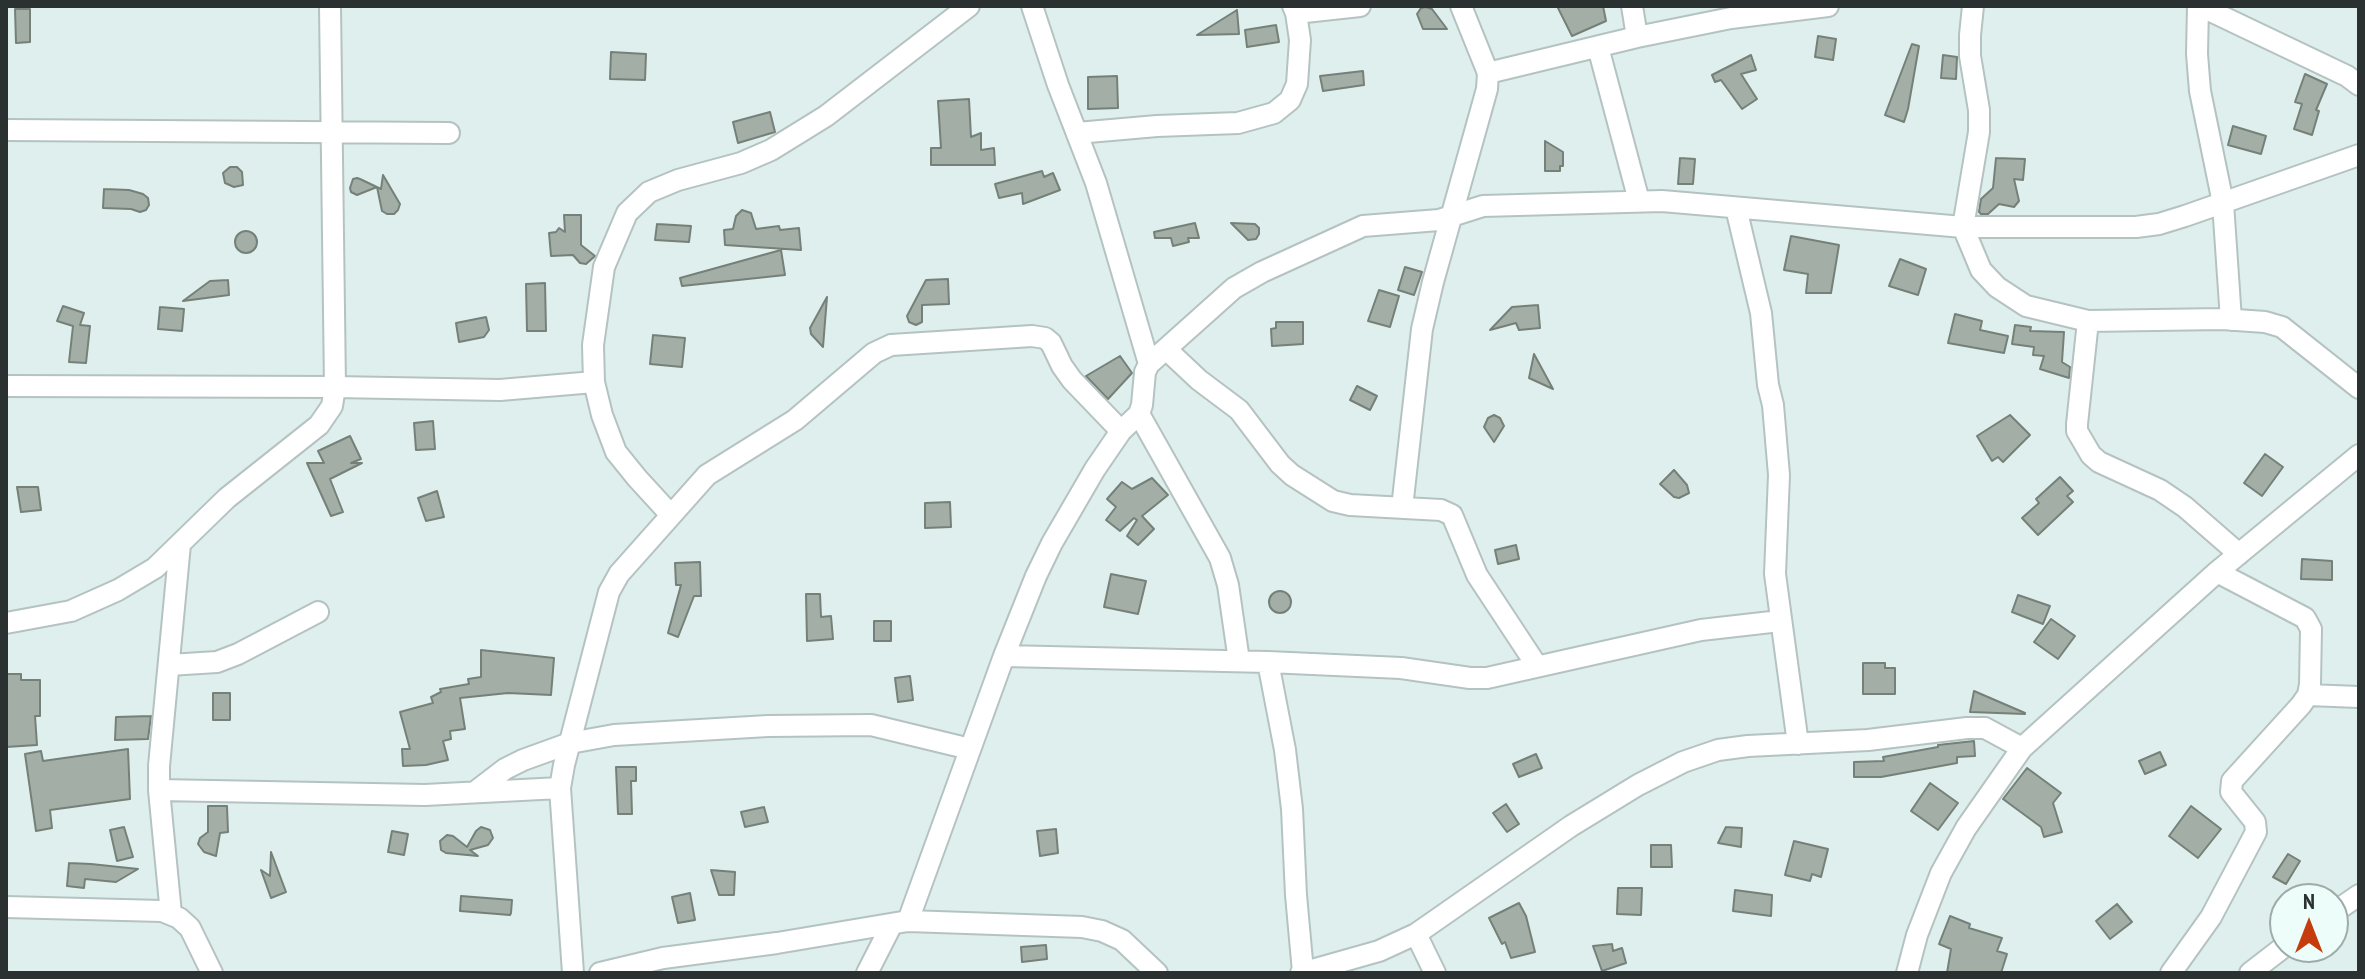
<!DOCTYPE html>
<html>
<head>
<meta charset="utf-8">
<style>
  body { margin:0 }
  #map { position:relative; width:2365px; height:979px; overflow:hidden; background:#dfefed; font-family:"PT Sans Narrow",sans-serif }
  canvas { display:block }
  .frame { position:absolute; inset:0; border:8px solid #2b3130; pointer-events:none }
  .north { position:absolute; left:2269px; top:883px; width:80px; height:80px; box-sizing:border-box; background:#ecfdfa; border:2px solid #9faba9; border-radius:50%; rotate:0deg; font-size:22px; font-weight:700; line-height:32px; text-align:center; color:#2b3130 }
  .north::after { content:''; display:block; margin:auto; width:28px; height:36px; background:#c53c0e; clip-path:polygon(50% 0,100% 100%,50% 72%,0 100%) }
</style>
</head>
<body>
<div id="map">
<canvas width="2365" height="979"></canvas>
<div class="frame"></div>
<div class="north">N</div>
</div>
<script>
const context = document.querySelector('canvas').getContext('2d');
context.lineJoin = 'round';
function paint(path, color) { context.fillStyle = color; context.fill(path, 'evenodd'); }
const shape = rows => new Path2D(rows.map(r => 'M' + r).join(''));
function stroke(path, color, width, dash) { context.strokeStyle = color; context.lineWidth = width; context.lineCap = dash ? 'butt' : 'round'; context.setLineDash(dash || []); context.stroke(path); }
const building = shape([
  [1557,6,1603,6,1606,21,1572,36,1557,6],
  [1426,7,1432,9,1447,29,1423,29,1417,14,1421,8,1426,7],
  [15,9,30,9,30,42,16,43,15,9],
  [1237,10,1239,34,1197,35,1237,10],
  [1276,25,1279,42,1247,47,1245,30,1276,25],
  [1818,36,1836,39,1833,60,1815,57,1818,36],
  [1912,44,1919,46,1908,109,1904,122,1885,115,1912,44],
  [611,52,646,54,645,80,610,79,611,52],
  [1751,55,1756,70,1741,74,1757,99,1742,109,1721,80,1715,82,1712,75,1751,55],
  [1943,55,1957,57,1956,79,1941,78,1943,55],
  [1363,71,1364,85,1323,91,1320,76,1363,71],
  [2305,74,2327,84,2316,110,2319,111,2312,135,2294,129,2302,104,2295,102,2305,74],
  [1117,76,1118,108,1088,109,1088,77,1117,76],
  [969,99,971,137,981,133,981,150,994,148,995,165,931,165,931,148,941,148,938,101,969,99],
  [770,112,775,132,738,143,733,122,770,112],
  [2233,126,2266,136,2261,154,2228,145,2233,126],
  [1545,141,1563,152,1563,166,1560,166,1560,171,1545,171,1545,141],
  [1680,158,1695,159,1693,184,1678,184,1680,158],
  [1996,158,2025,159,2023,180,2014,179,2019,201,2014,207,1999,204,1988,214,1981,214,1979,212,1981,199,1993,188,1996,158],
  [230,167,237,167,242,172,243,185,234,187,225,183,223,173,230,167],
  [1042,171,1044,177,1053,173,1060,190,1023,204,1022,193,999,198,995,184,1042,171],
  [383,175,400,204,398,210,394,214,387,214,382,211,377,187,357,195,351,192,350,188,353,179,357,178,360,179,381,189,383,175],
  [104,189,129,190,143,194,148,198,149,205,146,210,140,212,131,209,103,208,104,189],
  [742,210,751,213,756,229,779,226,780,230,799,228,801,250,725,245,724,230,733,229,736,216,742,210],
  [564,215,581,215,581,245,595,256,586,264,580,263,573,255,551,256,549,233,556,232,559,228,565,232,564,215],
  [1195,223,1199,238,1188,238,1189,242,1173,246,1171,238,1155,238,1154,232,1195,223],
  [1231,223,1255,224,1259,228,1259,234,1256,239,1248,240,1231,223],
  [657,224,691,226,689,242,655,240,657,224],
  '235 242a11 11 0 1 1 22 0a11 11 0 1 1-22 0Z',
  [1791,236,1839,245,1831,293,1806,293,1808,274,1784,270,1791,236],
  [781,250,785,275,682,286,680,278,781,250],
  [1900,259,1926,269,1918,295,1889,286,1900,259],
  [1405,267,1422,272,1414,295,1398,290,1405,267],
  [948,279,949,304,922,305,922,322,916,325,909,322,907,316,926,280,948,279],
  [228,280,229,295,183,301,210,281,228,280],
  [545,283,546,331,527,331,526,284,545,283],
  [1379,290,1399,296,1390,327,1368,321,1379,290],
  [827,297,823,347,811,334,810,328,827,297],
  [1538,305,1540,328,1519,330,1516,323,1490,330,1512,307,1538,305],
  [63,306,84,313,80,325,90,326,86,363,69,362,73,326,57,321,63,306],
  [160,307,184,309,182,331,158,329,160,307],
  [1955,314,1982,321,1980,330,2008,336,2004,353,1948,343,1955,314],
  [486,317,489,330,484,337,459,342,456,323,486,317],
  [1276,322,1303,322,1303,344,1272,346,1271,329,1276,328,1276,322],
  [2015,325,2031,327,2030,331,2064,332,2062,362,2070,367,2069,378,2040,369,2044,356,2033,355,2034,347,2012,344,2015,325],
  [653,335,685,338,682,367,650,364,653,335],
  [1534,354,1553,389,1529,378,1534,354],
  [1120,356,1132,373,1108,399,1086,376,1120,356],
  [1357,386,1377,396,1370,410,1350,400,1357,386],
  [1494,415,1500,418,1504,426,1494,442,1484,427,1488,418,1494,415],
  [2010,415,2030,435,2003,462,1998,457,1992,461,1977,436,2010,415],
  [433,421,435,449,416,450,414,423,433,421],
  [350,436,361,459,351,463,362,463,330,479,343,512,331,516,307,463,324,463,318,451,350,436],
  [2265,454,2283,467,2262,496,2244,483,2265,454],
  [1674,470,1687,485,1689,493,1679,498,1674,497,1660,484,1674,470],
  [2060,477,2073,491,2067,496,2073,502,2038,535,2022,518,2039,503,2036,499,2060,477],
  [1152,478,1168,495,1142,516,1154,529,1138,545,1127,536,1137,520,1134,518,1120,531,1106,520,1116,507,1107,499,1122,482,1132,489,1152,478],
  [17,487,38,487,41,510,21,512,17,487],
  [437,491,444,517,426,521,418,498,437,491],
  [950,502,951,527,925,528,925,503,950,502],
  [1516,545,1519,559,1498,564,1495,550,1516,545],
  [2302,559,2332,561,2332,580,2301,579,2302,559],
  [700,562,701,596,694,596,678,637,668,633,681,585,676,585,675,563,700,562],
  [1111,574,1146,581,1138,614,1104,607,1111,574],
  '1269 602a11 11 0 1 1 22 0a11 11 0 1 1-22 0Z',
  [806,594,820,594,821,617,831,616,833,639,807,641,806,594],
  [2018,595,2050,606,2043,624,2012,612,2018,595],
  [2051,619,2075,636,2058,659,2034,642,2051,619],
  [874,621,891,621,891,641,874,641,874,621],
  [481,650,554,658,551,695,508,693,460,698,465,729,450,731,451,739,443,741,448,760,426,765,403,766,402,749,410,749,400,712,433,703,431,697,441,692,440,689,469,684,468,679,481,677,481,650],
  [1863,663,1885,663,1885,668,1895,668,1895,694,1863,694,1863,663],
  [6,674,21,674,21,680,40,680,40,716,35,716,37,745,6,747,6,674],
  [910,676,913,700,898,702,895,678,910,676],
  [1974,691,2025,713,2025,714,1970,712,1974,691],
  [213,693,230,693,230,720,213,720,213,693],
  [151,716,148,739,115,740,116,717,151,716],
  [1974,741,1975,756,1957,757,1957,763,1881,777,1854,777,1854,762,1884,761,1883,757,1938,747,1938,745,1974,741],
  [128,749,130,799,50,810,52,828,36,831,25,754,41,751,43,761,128,749],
  [2160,752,2166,765,2145,774,2139,761,2160,752],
  [1536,754,1542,768,1519,777,1513,764,1536,754],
  [616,767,636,767,636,781,631,781,632,814,618,814,616,767],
  [2027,768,2061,793,2053,803,2062,832,2044,837,2041,827,2003,799,2027,768],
  [1930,783,1958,803,1938,830,1911,811,1930,783],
  [1506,804,1519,824,1507,832,1493,813,1506,804],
  [208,806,227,806,228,832,220,833,216,856,204,852,198,844,200,838,208,832,208,806],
  [2191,806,2221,829,2198,858,2169,836,2191,806],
  [764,807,768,822,745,827,741,812,764,807],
  [124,827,133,857,117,861,110,830,124,827],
  [481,827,490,830,493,838,488,845,470,850,478,856,446,853,441,850,440,841,447,835,453,836,467,847,476,831,481,827],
  [1726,827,1742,828,1741,847,1718,843,1726,827],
  [1056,829,1058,853,1040,856,1037,831,1056,829],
  [392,831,408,834,404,855,388,852,392,831],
  [1794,841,1828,849,1821,877,1812,874,1810,881,1785,875,1794,841],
  [1651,845,1671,845,1672,867,1651,867,1651,845],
  [271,852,286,892,271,898,261,870,270,876,271,852],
  [2288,854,2300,861,2286,884,2273,877,2288,854],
  [69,863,91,864,138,869,116,882,85,879,84,888,67,886,69,863],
  [711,870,735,872,734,895,719,895,711,870],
  [1618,888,1642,888,1641,915,1617,914,1618,888],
  [1735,890,1772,895,1771,916,1733,911,1735,890],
  [690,893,695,920,678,923,672,897,690,893],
  [461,896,512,900,511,913,510,915,460,911,461,896],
  [1519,903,1526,916,1535,952,1511,958,1505,942,1502,944,1489,918,1519,903],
  [2117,904,2132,922,2110,939,2096,921,2117,904],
  [1950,916,1970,924,1969,928,2002,938,1997,951,2007,954,2001,973,1947,973,1951,949,1939,944,1950,916],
  [1612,944,1613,951,1622,948,1626,963,1602,971,1593,946,1612,944],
  [1046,945,1047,959,1022,962,1021,947,1046,945]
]);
const street = shape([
  [1032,6,1058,85,1096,183,1149,364],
  [1632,6,1637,37],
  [1973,6,1970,35,1970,56,1979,110,1979,132,1963,227,1981,270,1997,287,2026,306,2088,321,2222,319,2265,322,2282,327,2359,388],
  [2198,6,2197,54,2200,91,2223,203,2231,320],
  [2200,6,2347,76,2359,85],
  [1296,13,1360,6],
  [1598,47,1639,201],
  [1488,73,1637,37,1731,18,1828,6],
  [6,130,449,133],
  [1077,133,1157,126,1238,123,1274,113,1290,100,1297,84,1300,40,1296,13,1293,6],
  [1736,208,1761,313,1768,385,1773,405,1779,475,1775,574,1798,744],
  [2088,321,2077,424,2077,431,2091,455,2099,462,2160,490,2185,507,2239,554],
  [1166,349,1199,380,1239,410,1280,464,1292,475,1333,501,1350,505,1441,510,1452,515,1477,575,1537,666],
  [6,386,335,387,500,390,594,382],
  [1139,414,1220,558,1228,585,1239,661],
  [1402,508,1422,329,1433,282,1487,89,1488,73,1461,6],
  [670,514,637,478,616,452,602,415,594,382,593,345,604,267,627,213,649,192,678,180,741,163,771,150,826,116,969,6],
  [6,623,71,611,118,590,155,568,227,498,319,425,332,406,335,387,330,6],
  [1004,656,1268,662,1401,668,1470,678,1487,678,1701,630,1780,621],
  [1268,662,1285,750,1292,809,1296,895,1303,972],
  [169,665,217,662,238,654,318,612],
  [2308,695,2359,697],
  [159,790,425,795,560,788],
  [475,792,505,769,523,760,570,743,614,735,768,726,871,725,970,749],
  [6,907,162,911,179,918,190,928,212,973],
  [2333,913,2359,895],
  [171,914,159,790,159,766,180,544],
  [908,921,1004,656,1036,576,1052,543,1095,469,1121,431,1139,414,1142,405,1145,372,1149,364,1234,288,1262,272,1363,226,1439,220,1483,206,1662,201,1963,227,2136,227,2159,224,2185,216,2359,155],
  [1416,934,1435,973],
  [573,973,560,788,564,765,609,592,619,574,707,475,795,420,874,353,891,345,1032,336,1045,338,1051,343,1062,366,1072,380,1121,431],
  [600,973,663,958,777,943,908,921,1082,927,1102,931,1122,940,1157,973],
  [867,973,892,924],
  [1301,973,1379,951,1416,934,1571,826,1638,785,1683,762,1718,750,1748,746,1868,740,1967,728,1985,728,2022,748],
  [1907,973,1917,935,1941,873,1966,828,2022,748,2217,572,2359,455],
  [2171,973,2211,917,2256,832,2255,822,2231,792,2232,781,2301,705,2308,695,2310,684,2311,629,2305,618,2217,572],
  [2250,973,2285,946]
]);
paint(building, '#a3afa6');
stroke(building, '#758078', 2);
stroke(street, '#b4c3c1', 24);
stroke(street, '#fff', 20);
</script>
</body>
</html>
